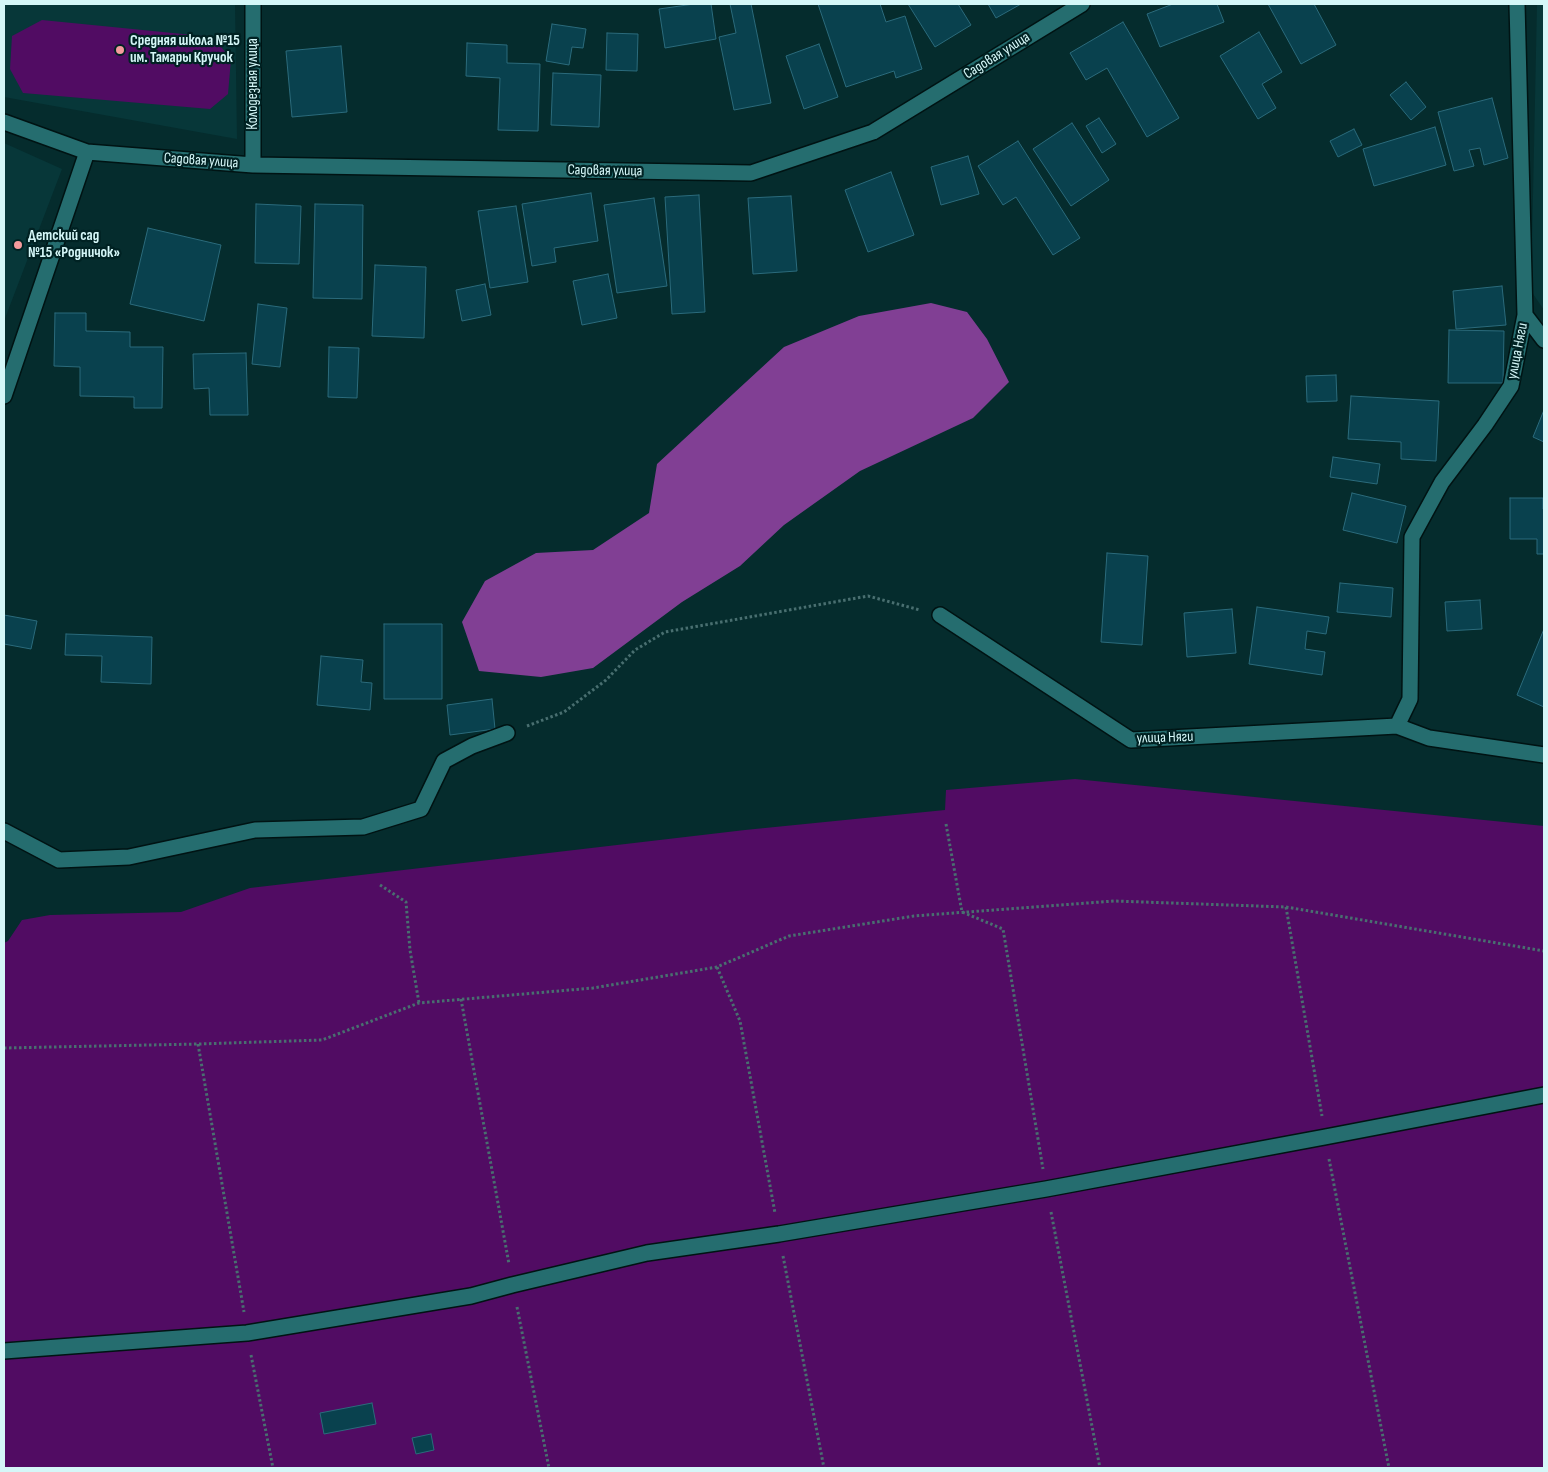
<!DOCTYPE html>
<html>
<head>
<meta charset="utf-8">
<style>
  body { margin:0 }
  #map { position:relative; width:1548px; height:1472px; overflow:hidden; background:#052c2d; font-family:"Sofia Sans Condensed",sans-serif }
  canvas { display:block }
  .frame { position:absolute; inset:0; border:5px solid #d5f7f8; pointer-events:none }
</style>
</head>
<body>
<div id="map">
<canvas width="1548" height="1472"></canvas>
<div class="frame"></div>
</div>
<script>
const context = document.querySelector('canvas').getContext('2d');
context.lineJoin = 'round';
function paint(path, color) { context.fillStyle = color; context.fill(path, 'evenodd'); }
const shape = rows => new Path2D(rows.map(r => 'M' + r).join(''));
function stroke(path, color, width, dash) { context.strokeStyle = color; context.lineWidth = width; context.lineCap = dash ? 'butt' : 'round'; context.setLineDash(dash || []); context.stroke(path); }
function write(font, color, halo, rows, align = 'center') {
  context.font = font + ' "Sofia Sans Condensed",sans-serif'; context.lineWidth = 4.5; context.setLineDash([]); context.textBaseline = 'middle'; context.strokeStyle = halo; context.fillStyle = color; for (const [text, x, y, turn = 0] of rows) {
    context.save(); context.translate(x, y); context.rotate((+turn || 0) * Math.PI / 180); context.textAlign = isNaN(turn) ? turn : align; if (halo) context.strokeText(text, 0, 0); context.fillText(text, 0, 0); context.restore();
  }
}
const built = shape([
  [4,4,235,4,237,139,4,97],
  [1537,4,1544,4,1544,310,1531,291],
  [4,143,62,169,4,321]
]);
const green = shape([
  [42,20,213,37,231,59,228,94,210,109,23,93,10,69,12,36],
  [1075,779,1544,826,1544,1468,4,1468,4,943,8,941,22,920,50,915,181,912,250,888,745,830,945,810,946,790]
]);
const forest = shape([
  [931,303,967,312,987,339,1009,382,973,418,860,471,784,525,740,566,682,602,593,668,541,677,479,671,462,622,485,581,536,553,593,550,649,513,657,464,784,347,859,316]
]);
const building = shape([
  [694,4,711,4,716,39,665,48,659,9,694,4],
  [730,4,751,4,771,103,734,110,719,37,736,33,730,4],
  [818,4,880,4,886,22,905,16,922,69,896,78,894,71,846,87,818,4],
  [908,4,958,4,971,25,935,47,908,4],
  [988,4,1021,4,996,18,988,4],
  [1173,4,1217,4,1224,22,1160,47,1147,14,1173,4],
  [1268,4,1314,4,1336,45,1301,64,1268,4],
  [1123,22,1179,118,1147,137,1107,68,1086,80,1070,53,1123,22],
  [552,24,586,29,583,48,572,47,569,65,546,61,552,24],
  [1259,32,1282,72,1262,84,1276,108,1258,119,1220,56,1259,32],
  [607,33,638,34,637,71,606,70,607,33],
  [467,43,507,45,507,63,540,64,538,131,498,130,500,78,466,76,467,43],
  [819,44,838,97,804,109,786,56,819,44],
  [341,46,347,112,292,117,286,51,341,46],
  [553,73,601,75,599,127,551,125,553,73],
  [1406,82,1426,107,1411,120,1390,95,1406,82],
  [1492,98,1508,158,1484,165,1480,148,1469,150,1474,166,1454,171,1438,112,1492,98],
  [1099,118,1116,144,1102,153,1086,126,1099,118],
  [1072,123,1109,180,1071,206,1033,149,1072,123],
  [1435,127,1446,165,1374,186,1363,149,1435,127],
  [1354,129,1362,145,1338,157,1330,141,1354,129],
  [1018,141,1080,238,1053,255,1016,197,1003,205,978,166,1018,141],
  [968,156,979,194,941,205,931,167,968,156],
  [891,172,914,235,868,252,845,190,891,172],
  [591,193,598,241,554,248,556,262,532,266,522,204,591,193],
  [699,195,705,312,672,314,665,197,699,195],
  [791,196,797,271,753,274,748,198,791,196],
  [654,198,667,286,617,293,604,205,654,198],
  [256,204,301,206,299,264,255,263,256,204],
  [315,204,363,205,362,299,313,298,315,204],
  [516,206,528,282,490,288,478,211,516,206],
  [148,228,221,245,204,321,130,304,148,228],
  [375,265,426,267,424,338,372,336,375,265],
  [608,274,617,318,582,325,573,281,608,274],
  [485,284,491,315,462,321,456,290,485,284],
  [1502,286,1506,325,1456,329,1453,291,1502,286],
  [258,304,287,308,280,367,252,364,258,304],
  [55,313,86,313,86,331,130,332,130,347,163,347,162,408,134,408,134,397,80,396,80,367,54,366,55,313],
  [1449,330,1504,331,1503,383,1448,383,1449,330],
  [329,347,359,348,357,398,328,397,329,347],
  [246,353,248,415,210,415,209,388,194,389,193,354,246,353],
  [1336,375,1337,401,1307,402,1306,376,1336,375],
  [1351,396,1439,401,1436,461,1401,459,1401,442,1348,439,1351,396],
  [1544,410,1544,442,1533,437,1544,410],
  [1333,457,1380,464,1377,484,1330,477,1333,457],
  [1352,493,1406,506,1397,543,1343,530,1352,493],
  [1510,498,1543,498,1543,509,1544,509,1544,554,1537,554,1537,539,1510,539,1510,498],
  [1107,553,1148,556,1142,645,1101,642,1107,553],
  [1340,583,1393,588,1391,617,1337,612,1340,583],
  [1480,600,1482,629,1447,631,1445,602,1480,600],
  [1257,607,1329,617,1326,634,1307,631,1305,649,1325,652,1322,675,1249,664,1257,607],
  [1232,609,1236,653,1187,657,1184,613,1232,609],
  [4,615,37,621,31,649,4,644,4,615],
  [384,624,442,624,442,699,384,699,384,624],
  [1544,629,1544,707,1517,695,1544,629],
  [66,634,152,637,151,684,101,682,102,656,65,655,66,634],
  [321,656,363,660,361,682,372,683,370,710,317,705,321,656],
  [492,699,495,729,450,735,447,705,492,699],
  [372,1403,376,1424,324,1434,320,1413,372,1403],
  [431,1434,434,1450,416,1454,412,1438,431,1434]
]);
const path = shape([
  [527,726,564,712,606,680,635,650,665,632,868,596,920,610],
  [946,824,962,912,1003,929,1043,1169],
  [380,885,406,902,410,950,419,1003],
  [1286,907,1322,1116],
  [717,967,740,1021,775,1213],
  [461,999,509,1264],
  [198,1044,244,1312],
  [4,1048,198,1044,322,1040,419,1003,593,988,717,967,789,936,914,916,1114,901,1286,907,1544,951],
  [1329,1159,1389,1468],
  [1051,1212,1100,1468],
  [783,1256,824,1468],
  [517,1307,549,1468],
  [251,1355,273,1468]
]);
const minor = shape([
  [253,4,253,165],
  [1517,4,1525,315,1511,386,1485,425,1442,482,1412,537,1410,699,1397,726,1429,738,1544,755],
  [4,122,87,152,253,165,751,173,873,132,1082,4],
  [1525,315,1544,340],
  [4,396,87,152],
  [940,615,1131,740,1397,726],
  [4,831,59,860,129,857,255,830,363,827,421,809,444,761,472,746,507,733],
  [4,1351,247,1333,471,1296,512,1285,647,1253,779,1234,1046,1189,1325,1137,1544,1095]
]);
const markers = [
  [120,50,5,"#f59b9d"],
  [18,245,5,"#f59b9d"]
];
const poiNames = [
  ["Средняя школа №15",130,41],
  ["им. Тамары Кручок",130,58],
  ["Детский сад",28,236],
  ["№15 «Родничок»",28,253]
];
const streetNames = [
  ["Садовая улица",997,56,-32],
  ["Колодезная улица",253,84,-90],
  ["Садовая улица",201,161,4],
  ["Садовая улица",605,171,1],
  ["улица Няги",1518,351,-79],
  ["улица Няги",1165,738,-2]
];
paint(built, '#073739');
paint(green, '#510c63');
paint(forest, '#813f94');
paint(building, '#09414e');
stroke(building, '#2b6b7c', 1);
stroke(minor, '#001313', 18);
stroke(path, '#496f70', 3, [2.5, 2.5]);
stroke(minor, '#256d6f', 15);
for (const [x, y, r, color] of markers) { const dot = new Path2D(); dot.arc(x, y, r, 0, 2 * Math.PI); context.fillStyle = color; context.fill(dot); stroke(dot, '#002223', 2); }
write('bold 15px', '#d5f7f8', '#002223', poiNames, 'left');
write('15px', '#d5f7f8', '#002223', streetNames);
</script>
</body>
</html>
